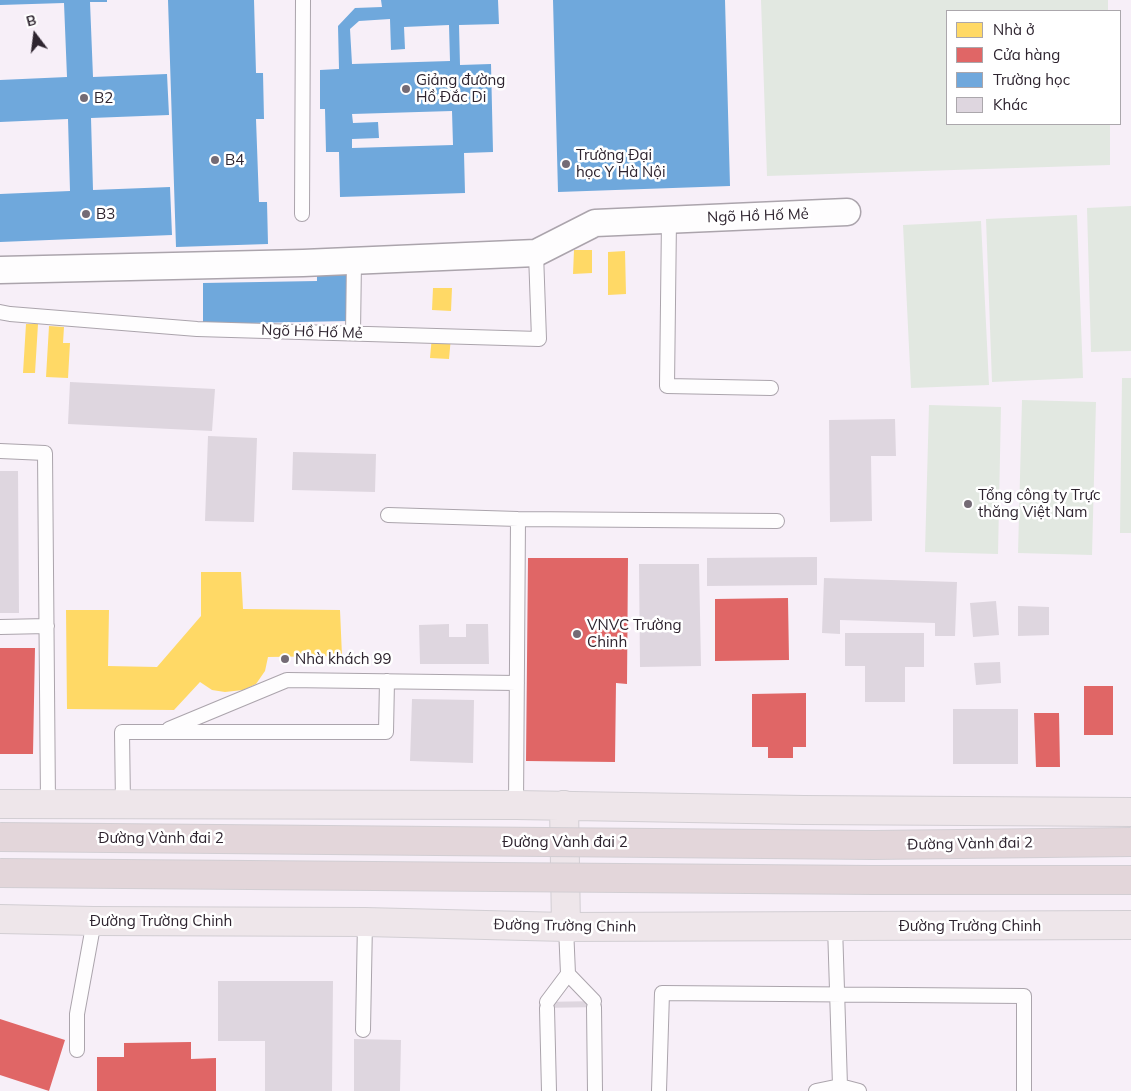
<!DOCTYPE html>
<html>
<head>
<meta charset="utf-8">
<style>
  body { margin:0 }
  #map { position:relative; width:1131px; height:1091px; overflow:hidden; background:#f7eff8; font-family:Mulish,sans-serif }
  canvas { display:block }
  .legend { position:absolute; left:946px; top:10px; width:175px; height:115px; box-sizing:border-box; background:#fff; border:1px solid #aba7ac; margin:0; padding:6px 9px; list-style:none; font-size:15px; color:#2e242f }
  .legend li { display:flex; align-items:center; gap:10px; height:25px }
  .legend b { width:25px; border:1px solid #aba7ac }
  .north { position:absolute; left:10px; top:10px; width:50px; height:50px; -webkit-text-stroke:4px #fff; paint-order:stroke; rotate:345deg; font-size:14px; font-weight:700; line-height:20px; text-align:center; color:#2e242f }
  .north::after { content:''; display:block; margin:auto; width:18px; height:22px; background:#2e242f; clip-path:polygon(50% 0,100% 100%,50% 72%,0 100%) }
</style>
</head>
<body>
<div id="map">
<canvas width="1131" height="1091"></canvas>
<ul class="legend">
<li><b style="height:14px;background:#ffd966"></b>Nhà ở</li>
<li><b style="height:14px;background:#e06666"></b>Cửa hàng</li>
<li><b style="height:14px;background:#6fa8dc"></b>Trường học</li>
<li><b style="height:14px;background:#ded6df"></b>Khác</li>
</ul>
<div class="north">B</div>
</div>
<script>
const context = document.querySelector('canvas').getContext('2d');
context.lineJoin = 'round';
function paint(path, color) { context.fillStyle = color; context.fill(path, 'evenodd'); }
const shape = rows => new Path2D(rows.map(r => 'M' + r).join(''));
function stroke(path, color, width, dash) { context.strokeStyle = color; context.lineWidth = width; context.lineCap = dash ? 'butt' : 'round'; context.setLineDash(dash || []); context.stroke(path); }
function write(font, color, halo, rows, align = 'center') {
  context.font = font + ' Mulish,sans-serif'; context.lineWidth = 5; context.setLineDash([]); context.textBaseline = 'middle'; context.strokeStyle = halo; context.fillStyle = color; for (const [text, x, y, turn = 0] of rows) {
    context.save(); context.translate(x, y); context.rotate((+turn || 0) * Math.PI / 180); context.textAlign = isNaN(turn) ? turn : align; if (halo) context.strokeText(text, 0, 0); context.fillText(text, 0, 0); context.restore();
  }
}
const green = shape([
  [761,0,1108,0,1108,11,947,11,947,124,1110,124,1110,165,767,176],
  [1131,206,1131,351,1091,352,1087,208],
  [1077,215,1083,378,992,382,986,219],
  [981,221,989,385,911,388,903,225],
  [1122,378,1131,378,1131,533,1120,533],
  [1022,400,1096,402,1092,555,1018,553],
  [929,405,1001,407,998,554,925,552]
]);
const homes = shape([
  [574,250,592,250,592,273,573,274],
  [625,251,626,294,608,295,608,252],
  [433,288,452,288,451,311,432,310],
  [26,324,38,324,35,373,23,373],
  [49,326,64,327,63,343,70,343,68,378,46,377],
  [432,336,451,337,449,359,430,358],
  [201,572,241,572,243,609,340,610,342,656,268,657,265,671,256,684,243,690,225,692,212,690,200,682,174,710,67,709,66,610,109,610,108,666,157,667,201,616]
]);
const shops = shape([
  [528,558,628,558,627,684,616,683,615,762,526,761],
  [788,598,789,660,715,661,715,599],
  [0,648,35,648,33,754,0,754],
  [1084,686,1113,686,1113,735,1084,735],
  [806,693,806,747,793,747,793,758,768,758,768,747,752,747,752,694],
  [1034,713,1059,713,1060,767,1036,767],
  [0,1019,65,1040,49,1091,0,1075],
  [191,1042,191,1059,216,1058,216,1091,97,1091,97,1057,124,1057,124,1043]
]);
const schools = shape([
  [0,0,107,0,107,2,90,2,93,77,167,74,169,115,91,118,93,190,170,187,172,235,0,242,0,194,70,191,68,119,0,122,0,80,67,77,64,3,0,5],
  [168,0,254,0,256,73,263,73,264,119,256,119,259,202,267,202,268,244,176,247],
  [381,0,498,0,499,24,459,25,460,65,491,64,493,152,464,153,465,193,340,197,339,152,326,152,325,109,320,109,320,70,339,69,338,26,355,8,382,7],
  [390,19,391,50,405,49,404,27,449,25,450,61,352,64,350,29,359,21],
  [452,111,453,145,352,148,352,139,379,138,378,122,353,123,352,114],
  [553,0,725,0,730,186,558,192],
  [317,273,348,273,349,321,203,324,203,283,317,281]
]);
const building = shape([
  [70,382,215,389,212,431,68,424],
  [895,419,896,456,871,456,872,521,830,522,829,420],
  [208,436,257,438,254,522,205,521],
  [293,452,376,454,375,492,292,490],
  [0,471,18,471,19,613,0,613],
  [817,557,817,585,707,586,707,558],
  [639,564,699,564,701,666,640,667],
  [824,578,957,582,955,636,935,636,935,623,840,620,840,634,822,633],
  [996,601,999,635,973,637,970,603],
  [1018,606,1049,607,1049,635,1018,636],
  [449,624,449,637,466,637,466,624,488,624,489,664,420,664,419,625],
  [845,633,924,633,924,667,905,667,905,702,865,702,865,666,845,666],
  [1000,662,1001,683,976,685,974,663],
  [412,699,474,700,473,763,410,761],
  [953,709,1018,709,1018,764,953,764],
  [218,981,333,981,332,1091,265,1091,265,1041,218,1041],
  [601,1001,602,1007,539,1008,539,1002],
  [354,1039,401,1040,400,1091,354,1091]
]);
const lane = shape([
  [302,214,303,0],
  [669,219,667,386,771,388],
  [0,312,10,314,197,329,539,339,536,253],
  [353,333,354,261],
  [0,451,45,453,48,804],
  [388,515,518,519,777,521],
  [0,627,47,626],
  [169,729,287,680,517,683],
  [123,804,122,732,386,732,387,681],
  [516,805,518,519],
  [835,926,840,1086],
  [566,927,568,974,594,1001],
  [547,1002,568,974],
  [594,1007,595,1091],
  [547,1008,549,1091],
  [363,1030,365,922],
  [77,1050,77,1014,94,921],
  [659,1091,662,993,1024,996,1024,1091],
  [816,1091,840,1086,859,1091]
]);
const street = shape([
  [0,270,303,263,536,253,595,223,847,212]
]);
const primary = shape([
  [0,804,516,805,804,810,1131,812],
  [564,805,566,927],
  [0,919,94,921,365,922,566,927,1131,925]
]);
const highwayBridge = shape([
  [0,837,873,845,1131,842],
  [0,873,872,880,1131,880]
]);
const markers = [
  [406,89,5,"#746b75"],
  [84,98,5,"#746b75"],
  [215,160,5,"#746b75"],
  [566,164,5,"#746b75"],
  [86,214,5,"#746b75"],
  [968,504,5,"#746b75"],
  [577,634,5,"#746b75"],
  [285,659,5,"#746b75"]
];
const poiNames = [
  ["Giảng đường",416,80],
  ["Hồ Đắc Di",416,97],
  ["B2",94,98],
  ["Trường Đại",576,155],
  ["học Y Hà Nội",576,172],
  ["B4",225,160],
  ["B3",96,214],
  ["Tổng công ty Trực",978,495],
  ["thăng Việt Nam",978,512],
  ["VNVC Trường",587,625],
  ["Chinh",587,642],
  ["Nhà khách 99",295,659]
];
const streetNames = [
  ["Ngõ Hồ Hố Mẻ",758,216,-2],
  ["Ngõ Hồ Hố Mẻ",312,332,2],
  ["Đường Vành đai 2",161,838],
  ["Đường Vành đai 2",565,842],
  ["Đường Vành đai 2",970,844,-1],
  ["Đường Trường Chinh",161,921],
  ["Đường Trường Chinh",565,926,1],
  ["Đường Trường Chinh",970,926]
];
paint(green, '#e2e8e1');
paint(homes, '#ffd966');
paint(shops, '#e06666');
paint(schools, '#6fa8dc');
paint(building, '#ded6df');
stroke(lane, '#aba4ac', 16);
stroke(street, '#aba4ac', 29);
stroke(primary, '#d2ced3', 30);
stroke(lane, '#fefdfe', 14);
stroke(street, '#fefdfe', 26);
stroke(primary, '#eee6ea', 28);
stroke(highwayBridge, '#d2ced3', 30, []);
stroke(highwayBridge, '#e3d6da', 28);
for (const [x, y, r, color] of markers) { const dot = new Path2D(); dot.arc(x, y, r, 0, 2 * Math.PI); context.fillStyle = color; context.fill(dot); stroke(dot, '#fff', 2); }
write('15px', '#2e242f', '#fff', poiNames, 'left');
write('15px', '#2e242f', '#fff', streetNames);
</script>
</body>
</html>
